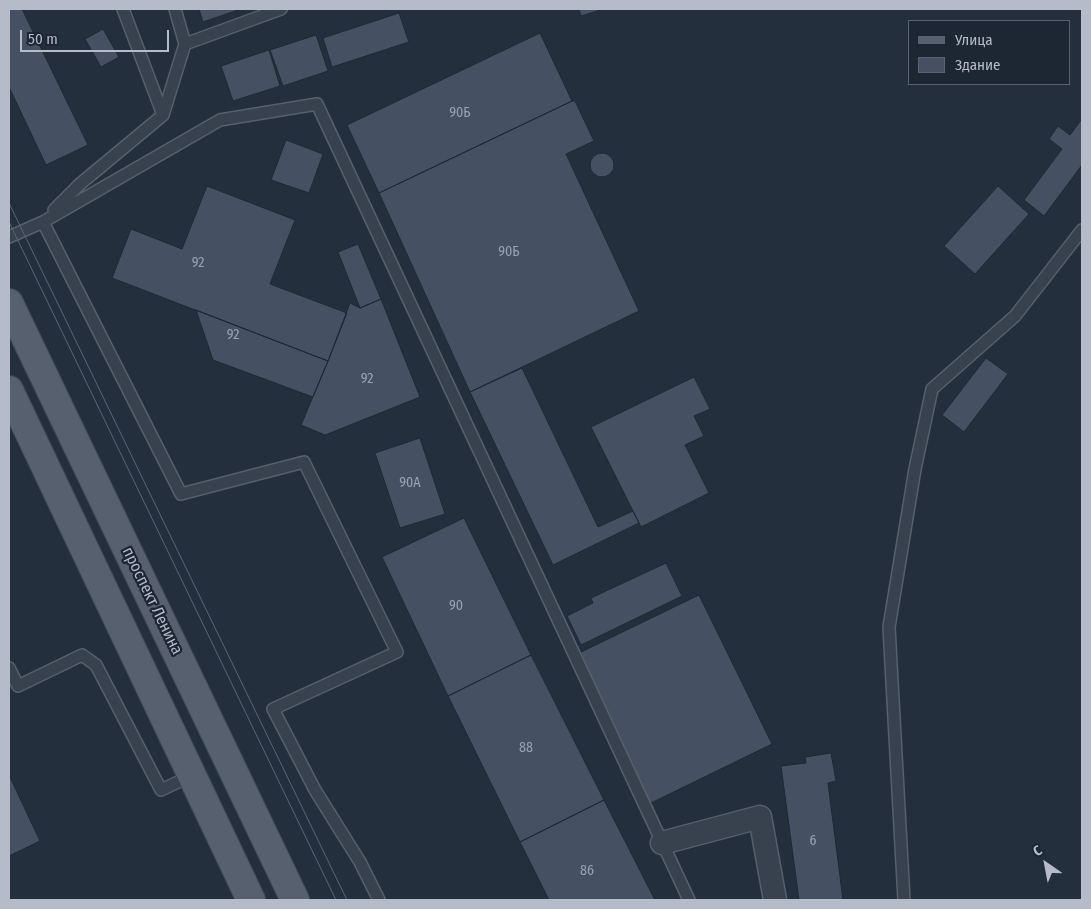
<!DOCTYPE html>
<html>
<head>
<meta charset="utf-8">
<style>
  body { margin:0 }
  #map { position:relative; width:1091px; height:909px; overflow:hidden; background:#242f3e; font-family:"Fira Sans Condensed",sans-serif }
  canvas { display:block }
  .frame { position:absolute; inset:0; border:10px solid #b4bcc9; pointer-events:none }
  .legend { position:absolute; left:908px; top:20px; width:162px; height:65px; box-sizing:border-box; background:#1d2633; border:1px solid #59626f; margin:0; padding:6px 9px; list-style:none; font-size:15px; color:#b4bcc9 }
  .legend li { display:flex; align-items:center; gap:10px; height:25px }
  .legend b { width:25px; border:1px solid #59626f }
  .north { position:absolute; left:1021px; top:839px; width:50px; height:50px; -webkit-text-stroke:4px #1d2633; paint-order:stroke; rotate:327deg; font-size:14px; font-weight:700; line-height:20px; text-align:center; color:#b4bcc9 }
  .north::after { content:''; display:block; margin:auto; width:18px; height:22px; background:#b4bcc9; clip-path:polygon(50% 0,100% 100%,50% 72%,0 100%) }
  .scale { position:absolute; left:20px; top:30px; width:149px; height:22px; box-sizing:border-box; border:2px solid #b4bcc9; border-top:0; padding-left:6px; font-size:15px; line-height:18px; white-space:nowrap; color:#b4bcc9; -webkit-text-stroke:4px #1d2633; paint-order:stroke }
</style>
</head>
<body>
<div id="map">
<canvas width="1091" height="909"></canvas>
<div class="frame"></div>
<ul class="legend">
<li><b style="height:6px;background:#56606e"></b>Улица</li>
<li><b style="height:14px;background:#455162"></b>Здание</li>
</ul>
<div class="north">С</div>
<div class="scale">50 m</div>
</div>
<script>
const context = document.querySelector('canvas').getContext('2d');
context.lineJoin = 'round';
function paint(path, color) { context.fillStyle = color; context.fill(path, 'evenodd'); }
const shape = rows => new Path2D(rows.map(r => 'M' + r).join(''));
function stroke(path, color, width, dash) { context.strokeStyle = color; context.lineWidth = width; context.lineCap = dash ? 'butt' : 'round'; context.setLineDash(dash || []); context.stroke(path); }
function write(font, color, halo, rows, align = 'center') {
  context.font = font + ' "Fira Sans Condensed",sans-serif'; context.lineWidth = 4.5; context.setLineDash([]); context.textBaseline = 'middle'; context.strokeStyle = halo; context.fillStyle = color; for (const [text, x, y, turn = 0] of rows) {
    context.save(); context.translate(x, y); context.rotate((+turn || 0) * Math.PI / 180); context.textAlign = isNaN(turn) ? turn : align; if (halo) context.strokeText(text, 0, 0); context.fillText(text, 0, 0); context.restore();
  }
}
const building = shape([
  [9,9,22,9,88,145,46,165,9,87,9,9],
  [199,9,241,9,203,22,199,9],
  [579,9,604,9,581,16,579,9],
  [399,13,409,42,332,67,323,38,399,13],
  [103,29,119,57,101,67,85,39,103,29],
  [540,33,572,101,379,193,347,125,540,33],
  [316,35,328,71,283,86,270,50,316,35],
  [269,50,280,86,233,101,221,66,269,50],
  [572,101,575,101,594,141,566,154,639,311,470,392,379,193,572,101],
  [1082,119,1082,165,1044,216,1024,200,1062,149,1049,139,1058,126,1070,135,1082,119],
  [286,140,323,154,309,193,271,180,286,140],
  '590 165a12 12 0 1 1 24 0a12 12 0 1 1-24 0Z',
  [207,186,295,220,270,284,347,313,328,361,112,278,131,229,182,249,207,186],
  [998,186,1029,214,975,274,944,246,998,186],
  [358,244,381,299,360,308,338,252,358,244],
  [381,299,420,397,325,435,301,425,328,361,350,303,360,308,381,299],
  [196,310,328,361,313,397,213,360,196,310],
  [986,358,1008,374,964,432,942,415,986,358],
  [522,368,598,527,633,511,639,523,553,565,470,392,522,368],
  [694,377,710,409,694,416,704,436,685,445,709,493,641,527,591,427,694,377],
  [420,438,445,514,400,528,375,453,420,438],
  [464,518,531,655,448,696,382,557,464,518],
  [666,563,682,596,581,645,567,616,593,603,591,598,666,563],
  [699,595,772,744,649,804,577,654,699,595],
  [531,655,604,800,520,842,448,696,531,655],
  [831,753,836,781,828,783,843,900,799,900,781,766,806,763,805,757,831,753],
  [9,775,40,841,9,856,9,775],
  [604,800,655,900,549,900,520,842,604,800]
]);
const service = shape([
  [123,9,163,115],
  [175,9,185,44],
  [54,210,80,184,163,115,185,44,281,9],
  [43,222,181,494,304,462,397,652,273,709,315,790,360,862,379,900],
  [9,237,43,222,220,120,317,104,689,900],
  [9,668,18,686,82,655,96,665,161,790,191,776],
  [904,900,889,627,915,469,932,389,1015,316,1082,230]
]);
const minor = shape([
  [662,843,760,817,775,900]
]);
const primary = shape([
  [9,303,295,900],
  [9,390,251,900]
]);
const tram = shape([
  [9,203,347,900],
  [9,222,336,900]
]);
const numberNames = [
  ["90Б",460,113],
  ["90Б",509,252],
  ["92",198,263],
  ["92",233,335],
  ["92",367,379],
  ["90А",410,483],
  ["90",456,606],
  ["88",526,748],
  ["6",813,841],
  ["86",587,871]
];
const streetNames = [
  ["проспект Ленина",152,601,64]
];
paint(building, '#455162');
stroke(building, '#1f2835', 1);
stroke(service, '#565f6c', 14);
stroke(minor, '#565f6c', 25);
stroke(primary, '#414a57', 30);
stroke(service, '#38414e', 11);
stroke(minor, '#38414e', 22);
stroke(primary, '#56606e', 28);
stroke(tram, '#5a6575', 1);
write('14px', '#98a1af', null, numberNames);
write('16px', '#b4bcc9', '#1d2633', streetNames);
</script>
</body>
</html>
